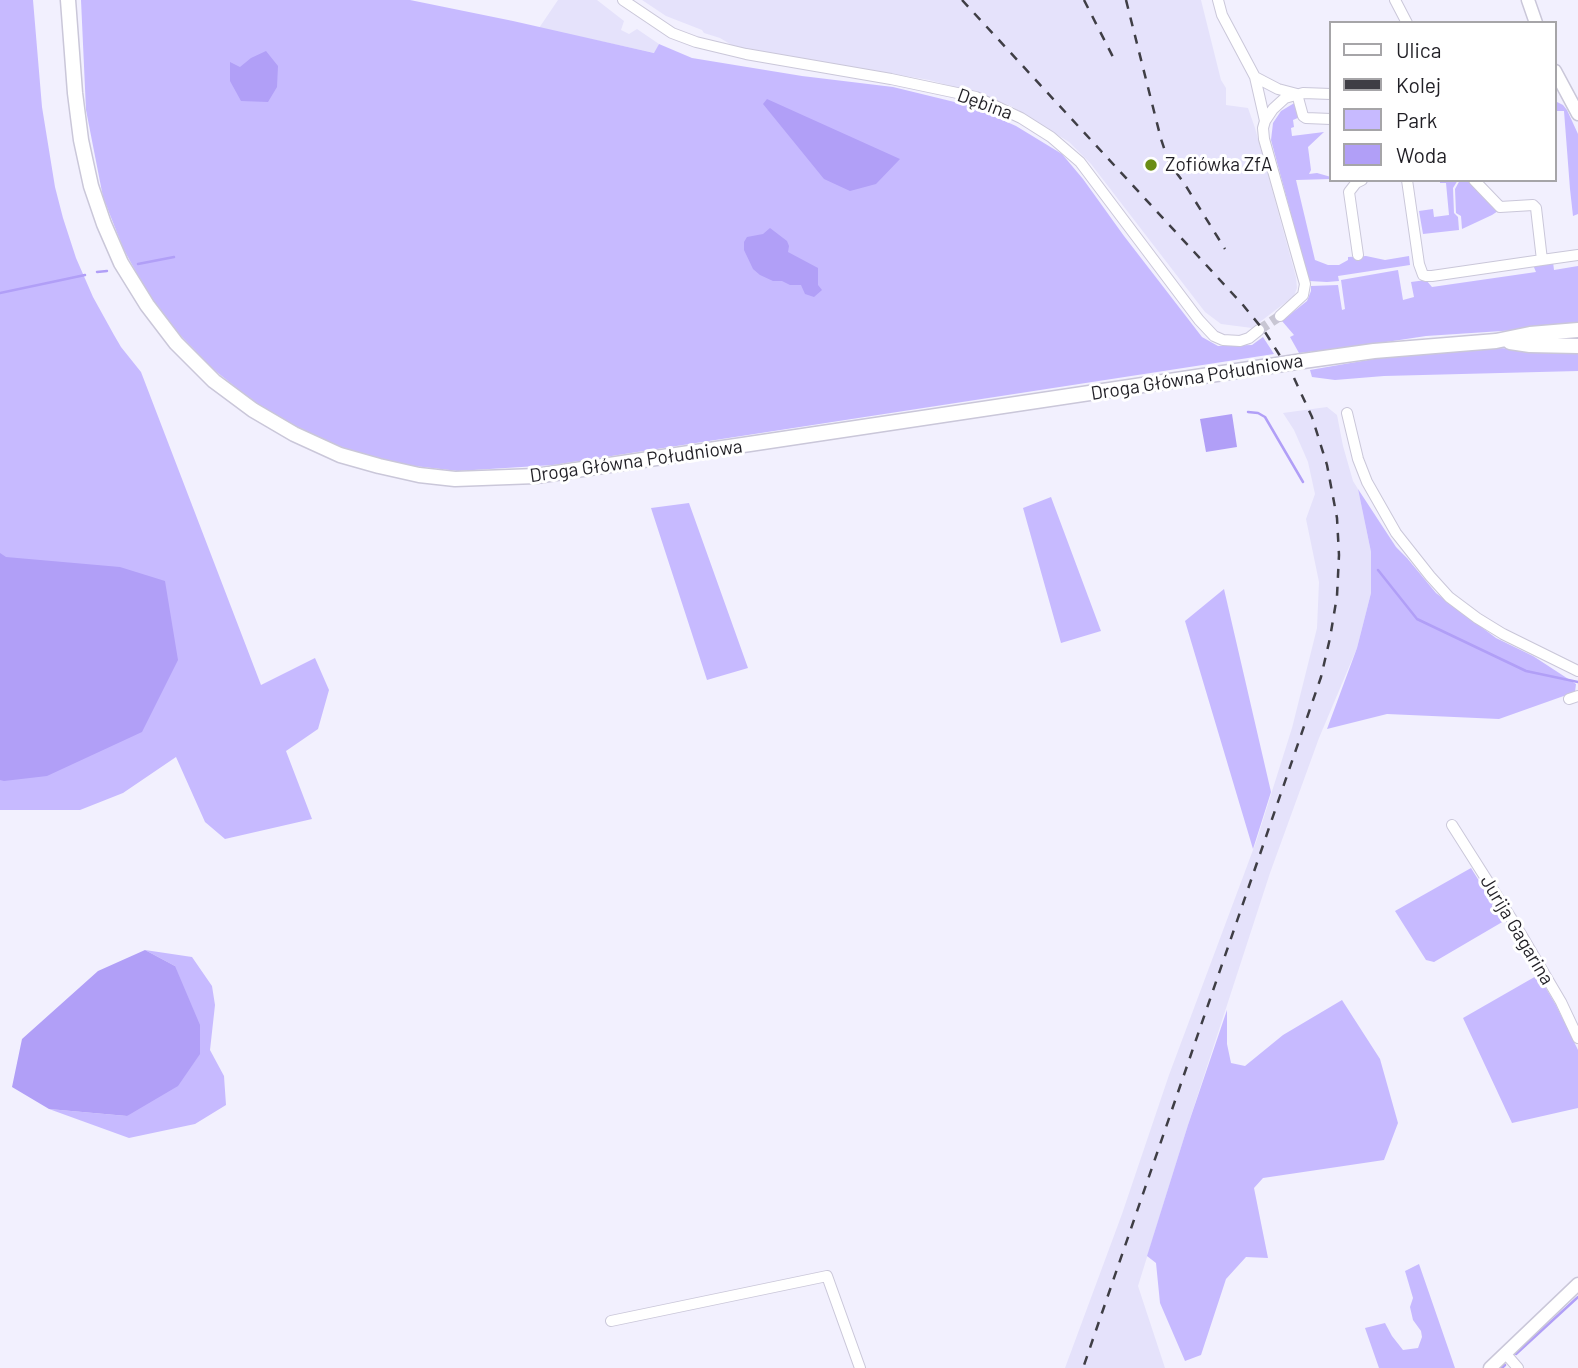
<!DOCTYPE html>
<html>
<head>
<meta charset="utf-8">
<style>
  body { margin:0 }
  #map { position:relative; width:1578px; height:1368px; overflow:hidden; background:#f2f0fe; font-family:Barlow,sans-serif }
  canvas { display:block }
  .legend { position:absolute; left:1329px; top:21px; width:228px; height:161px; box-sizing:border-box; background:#fff; border:2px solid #a6a5a8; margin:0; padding:9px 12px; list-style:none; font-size:21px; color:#201f25 }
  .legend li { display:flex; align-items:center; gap:14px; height:35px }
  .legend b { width:35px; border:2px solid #a6a5a8 }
</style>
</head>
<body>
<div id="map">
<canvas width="1578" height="1368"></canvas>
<ul class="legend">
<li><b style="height:9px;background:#fff"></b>Ulica</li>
<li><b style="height:9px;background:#3f3e45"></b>Kolej</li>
<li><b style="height:19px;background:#c7baff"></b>Park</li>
<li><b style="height:19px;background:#b19ff7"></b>Woda</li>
</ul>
</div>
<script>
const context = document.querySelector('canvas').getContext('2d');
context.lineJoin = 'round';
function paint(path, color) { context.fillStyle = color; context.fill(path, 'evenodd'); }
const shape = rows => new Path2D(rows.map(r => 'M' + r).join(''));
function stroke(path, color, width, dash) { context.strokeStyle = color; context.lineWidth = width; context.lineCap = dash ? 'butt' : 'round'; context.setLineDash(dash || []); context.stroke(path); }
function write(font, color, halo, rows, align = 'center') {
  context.font = font + ' Barlow,sans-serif'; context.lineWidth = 6; context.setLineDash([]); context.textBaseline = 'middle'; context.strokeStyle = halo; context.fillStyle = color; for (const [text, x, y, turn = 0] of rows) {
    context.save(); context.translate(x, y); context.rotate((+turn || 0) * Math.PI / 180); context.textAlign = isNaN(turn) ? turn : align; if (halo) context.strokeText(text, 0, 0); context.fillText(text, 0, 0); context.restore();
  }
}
const built = shape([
  [558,0,597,0,624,21,621,30,629,34,637,29,659,44,655,53,539,28],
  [642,0,1201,0,1221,80,1226,88,1226,105,1248,108,1255,128,1296,277,1297,288,1294,296,1252,328,1221,324,1205,312,1091,164,1069,142,1011,106,980,94,929,80,735,47,720,38,704,33,702,30,666,16],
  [1327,407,1337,415,1343,446,1353,481,1358,489,1371,552,1371,593,1357,648,1319,738,1270,873,1188,1125,1138,1286,1165,1368,1065,1368,1122,1214,1169,1075,1256,842,1292,728,1317,628,1319,582,1306,519,1315,494,1308,462,1294,430,1283,413]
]);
const green = shape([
  [0,0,33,0,42,107,55,187,63,218,76,258,93,297,114,335,121,347,141,372,261,685,315,658,329,690,318,729,286,751,312,819,225,839,205,822,176,757,123,793,80,810,0,810],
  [81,0,410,0,513,21,654,53,659,44,692,58,802,76,893,87,971,106,1016,126,1062,154,1083,179,1124,236,1202,337,1218,346,1252,345,1263,337,1274,354,553,465,458,471,414,466,376,458,343,448,307,434,268,411,244,394,213,369,171,326,144,287,123,248,103,197,86,110],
  [1555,101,1563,105,1567,110,1578,134,1578,214,1573,216,1570,189,1564,111,1555,111],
  [1296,102,1300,117,1293,120,1294,127,1291,128,1292,136,1324,132,1308,147,1311,170,1309,174,1317,173,1331,177,1331,179,1296,180,1315,260,1328,265,1339,265,1348,260,1348,257,1366,256,1385,260,1409,256,1410,265,1338,276,1339,281,1327,282,1309,281,1271,140,1273,123,1281,111],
  [1440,180,1458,180,1453,188,1454,213,1458,217,1459,230,1423,234,1419,211,1433,209,1434,217,1449,215,1446,183,1440,183],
  [1460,180,1468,180,1498,211,1492,215,1462,229,1461,216,1456,213,1455,189],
  [1553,262,1554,270,1578,266,1578,324,1517,330,1426,336,1360,346,1299,353,1290,337,1294,335,1282,321,1307,301,1311,291,1311,286,1338,285,1342,310,1345,309,1341,280,1398,270,1403,300,1414,297,1411,282,1426,280,1432,287,1536,272,1533,265],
  [1470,347,1578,351,1578,371,1384,376,1335,380,1312,377,1310,370,1385,357,1430,354],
  [1358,489,1396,547,1407,558,1436,593,1496,638,1533,656,1576,684,1575,692,1499,719,1387,714,1327,729,1357,648,1371,593,1371,552],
  [1051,497,1101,631,1061,643,1023,508],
  [689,503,748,668,707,680,651,508],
  [1224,589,1271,792,1253,849,1185,621],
  [1471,868,1504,921,1434,962,1426,960,1395,911],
  [145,950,192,957,212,986,215,1005,210,1050,224,1076,226,1105,195,1124,129,1138,49,1109,127,1116,175,966],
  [1538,975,1556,1005,1578,1050,1578,1108,1512,1123,1463,1018],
  [1342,1000,1380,1059,1398,1123,1384,1160,1263,1178,1254,1188,1268,1258,1246,1257,1226,1279,1201,1355,1185,1361,1160,1303,1156,1263,1147,1256,1188,1125,1227,1010,1227,1044,1231,1063,1245,1066,1283,1035],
  [1419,1264,1455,1368,1379,1368,1365,1328,1385,1323,1392,1336,1403,1350,1418,1348,1422,1337,1421,1331,1413,1320,1410,1307,1413,1298,1405,1271]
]);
const water = shape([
  [266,51,278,66,277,87,268,102,241,101,230,81,230,62,240,67,251,58],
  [767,99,900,159,876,184,850,191,824,179,763,104],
  [770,228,787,241,789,246,788,252,818,268,818,285,822,290,814,297,805,294,801,285,790,285,782,281,773,281,760,275,753,269,744,250,744,242,747,237,763,234],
  [1232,414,1237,447,1206,452,1200,419],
  [0,553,6,557,120,567,165,581,178,660,142,732,47,776,4,781,0,780],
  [145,950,175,966,200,1025,200,1054,178,1086,127,1116,49,1109,12,1087,22,1039,98,971]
]);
const stream = shape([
  [138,264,174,257],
  [97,272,107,271],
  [0,293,85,275],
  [1248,412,1258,413,1265,417,1303,482],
  [1378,570,1417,619,1526,671,1578,682],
  [1516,1354,1578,1297],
  [1502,1368,1505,1365]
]);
const minorTunnel = shape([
  [1259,330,1280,316]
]);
const minor = shape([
  [623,0,672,33,696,42,746,54,891,79,976,97,1021,118,1051,137,1080,162,1199,320,1214,336,1223,340,1240,341,1249,338,1259,330],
  [1218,0,1222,15,1255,77,1265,121],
  [1395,0,1407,23],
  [1255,77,1278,89,1297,94,1303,116,1306,118,1331,119],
  [1407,180,1419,264,1423,275,1426,276,1432,276,1542,260,1536,208,1533,205,1500,207,1474,180],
  [1358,255,1349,192,1356,183,1362,180],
  [1542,260,1578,255],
  [1280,316,1303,295,1305,284,1264,139,1263,128,1265,121,1273,109,1285,98,1303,93,1331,94],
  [1347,413,1358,459,1367,482,1396,533,1430,576,1449,597,1477,618,1503,634,1578,671],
  [1569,699,1578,696],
  [1452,825,1518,929,1561,1002,1578,1038],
  [611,1321,827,1276,860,1368],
  [1505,1353,1518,1368]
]);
const tertiary = shape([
  [1528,0,1536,23],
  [1555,71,1578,114],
  [1490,1368,1578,1284]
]);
const secondary = shape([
  [68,0,75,93,81,140,91,186,104,224,121,263,147,305,176,343,214,381,253,410,294,434,340,455,379,466,419,475,455,479,536,476,1303,361,1374,351,1496,341,1530,334,1578,330],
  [1510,342,1530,345,1578,346]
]);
const rail = shape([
  [962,0,1243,305,1265,332,1294,378,1312,417,1327,465,1337,518,1339,555,1337,596,1330,638,1321,677,1083,1368],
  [1084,0,1113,57],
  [1126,0,1161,139,1169,163,1184,183,1225,249]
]);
const markers = [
  [1151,165,7,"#6a8d14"]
];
const streetNames = [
  ["Dębina",985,104,20],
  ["Droga Główna Południowa",1197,377,-9],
  ["Droga Główna Południowa",636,461,-8],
  ["Jurija Gagarina",1517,930,59]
];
const poiNames = [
  ["Zofiówka ZfA",1165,165]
];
paint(built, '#e5e2fb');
paint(green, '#c7baff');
paint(water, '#b19ff7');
stroke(stream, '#b19ff7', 2.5);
stroke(minorTunnel, '#c8c6d3', 10, [10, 5]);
stroke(minor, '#cac7d9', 12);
stroke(tertiary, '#cac7d9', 15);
stroke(secondary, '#cac7d9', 17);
stroke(minor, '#fff', 10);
stroke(tertiary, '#fff', 12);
stroke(secondary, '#fff', 14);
stroke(rail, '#3f3e45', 2.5, [9, 9]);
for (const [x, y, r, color] of markers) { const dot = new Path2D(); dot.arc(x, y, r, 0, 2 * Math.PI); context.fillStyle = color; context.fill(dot); stroke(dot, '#fff', 2.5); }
write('19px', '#201f25', '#fff', streetNames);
write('19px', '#201f25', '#fff', poiNames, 'left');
</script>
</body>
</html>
